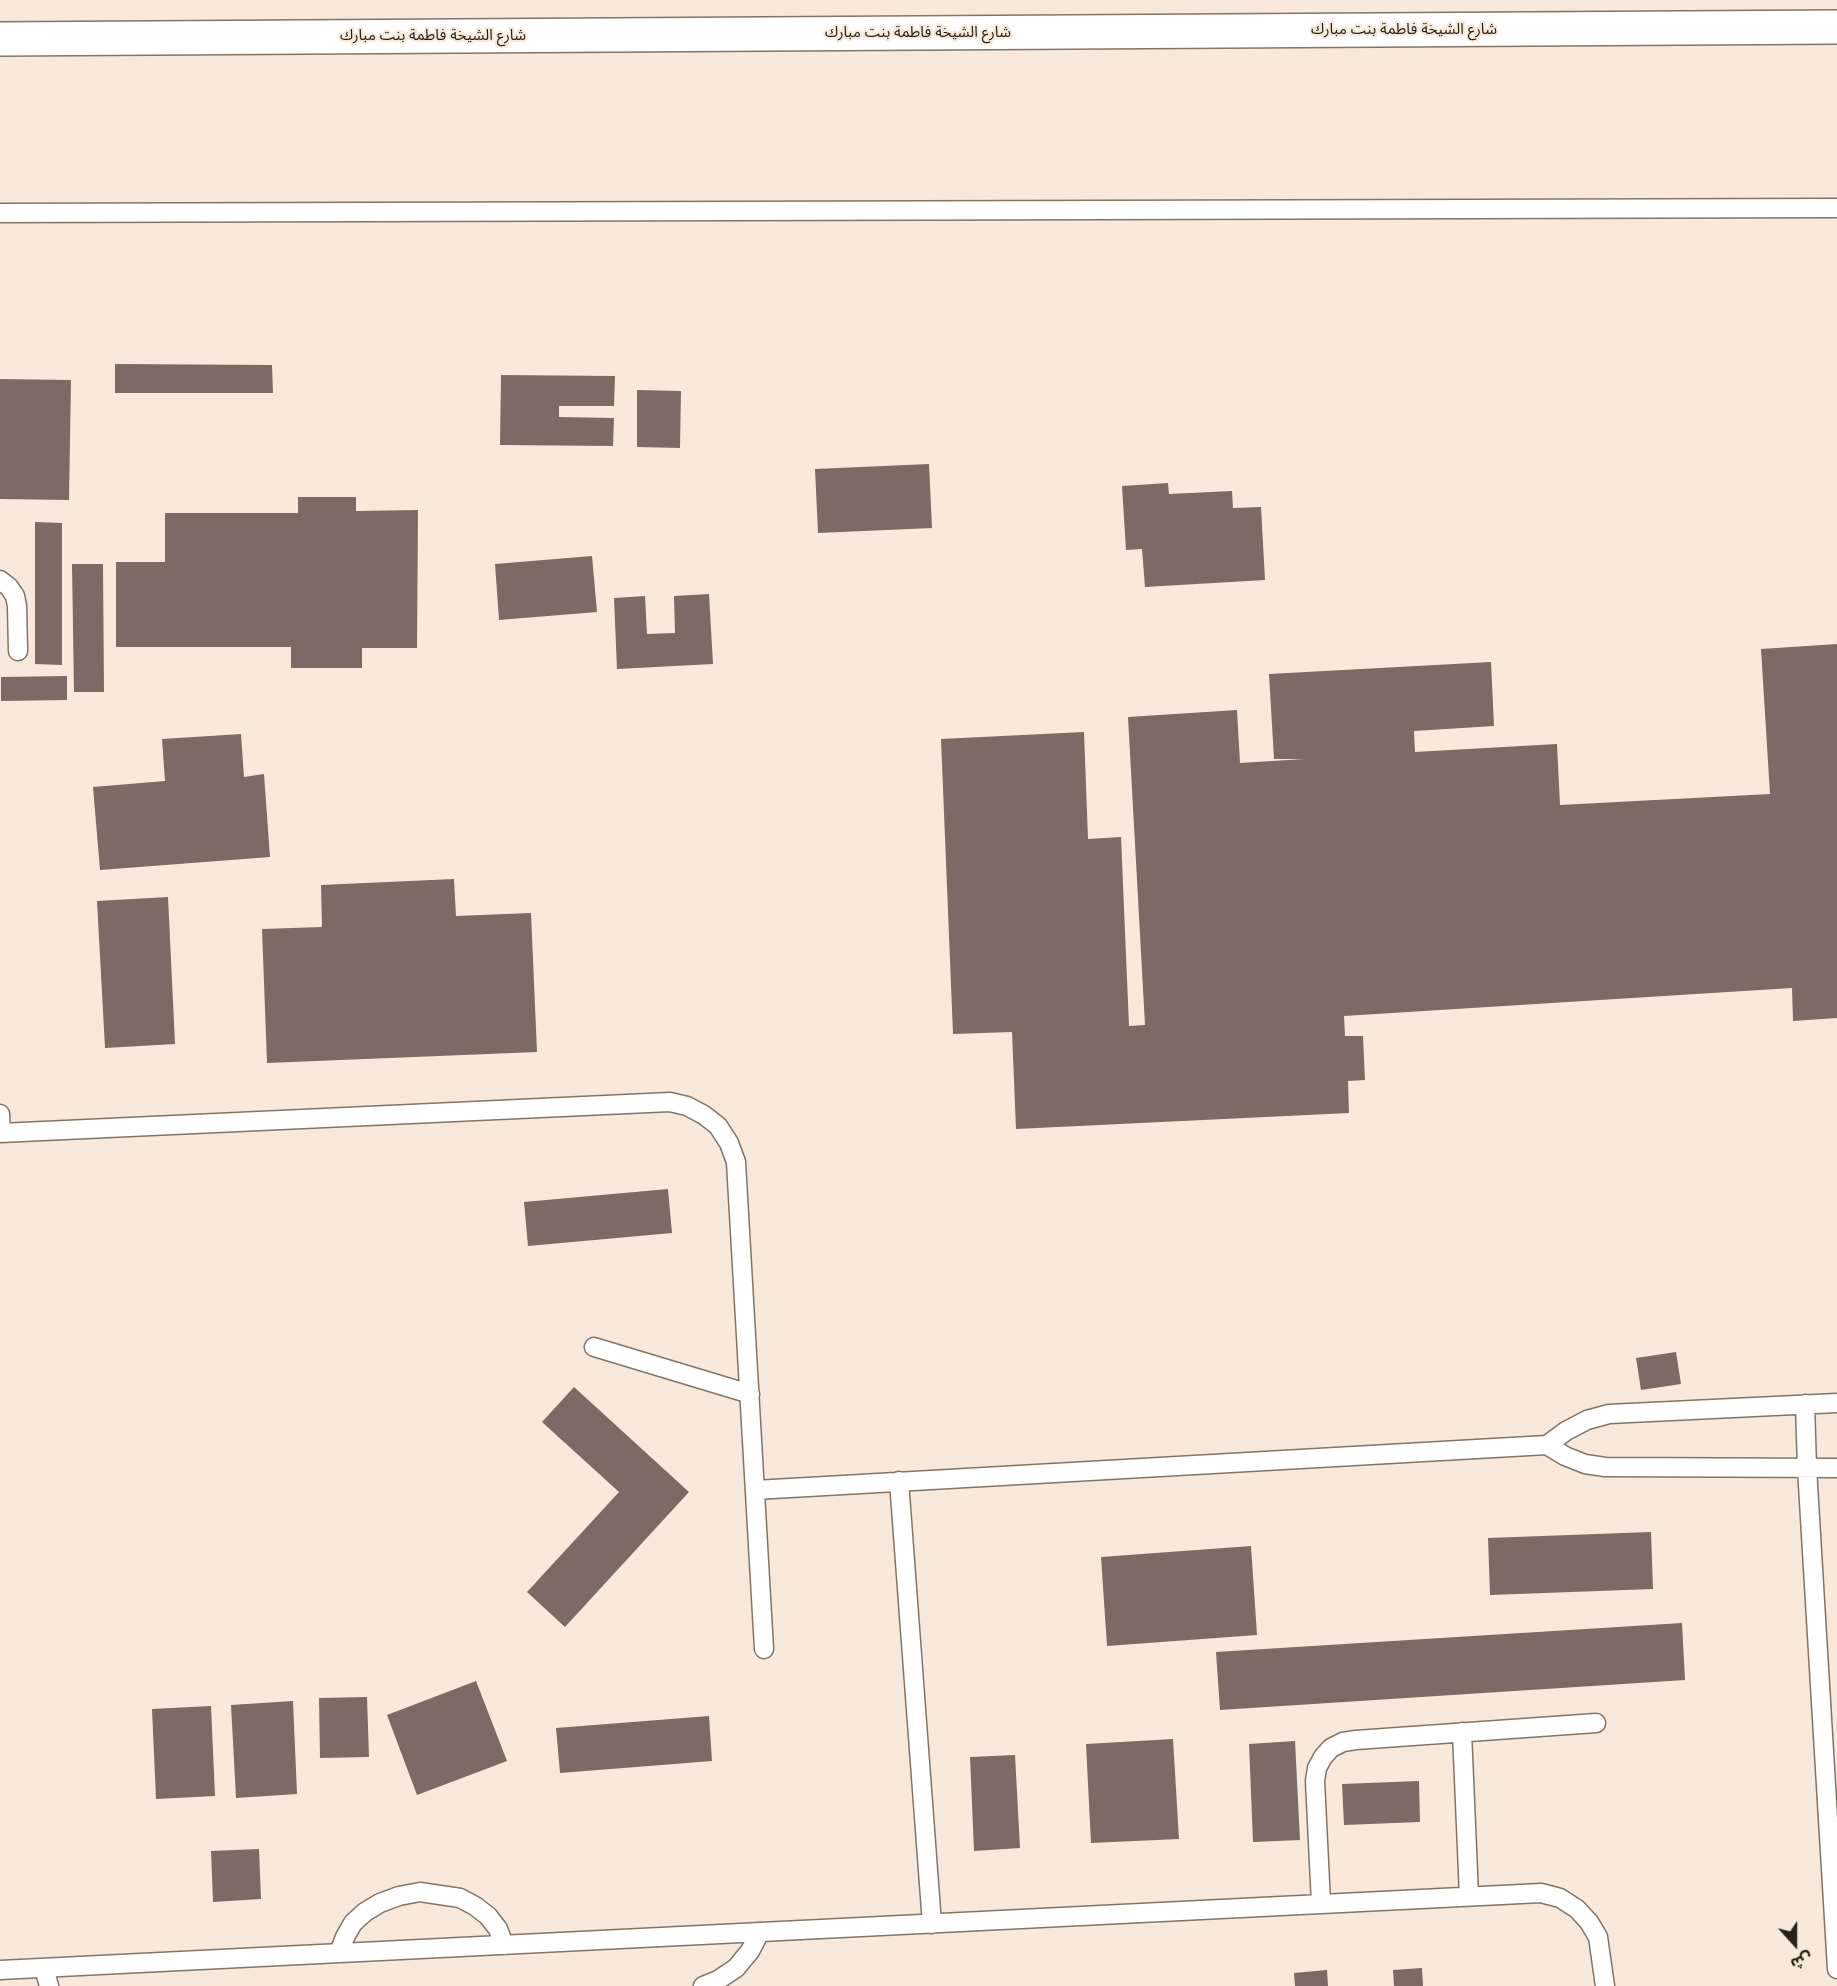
<!DOCTYPE html>
<html>
<head>
<meta charset="utf-8">
<style>
  body { margin:0 }
  #map { position:relative; width:1837px; height:1986px; overflow:hidden; background:#f8e9da; font-family:"Nunito Sans","Noto Sans Arabic",sans-serif }
  canvas { display:block }
  .north { position:absolute; left:1765px; top:1914px; width:60px; height:60px; -webkit-text-stroke:4px #f8e9da; paint-order:stroke; rotate:159deg; font-size:16px; font-weight:700; line-height:24px; text-align:center; color:#26211b }
  .north::after { content:''; display:block; margin:auto; width:21px; height:27px; background:#26211b; clip-path:polygon(50% 0,100% 100%,50% 72%,0 100%) }
</style>
</head>
<body>
<div id="map">
<canvas width="1837" height="1986"></canvas>
<div class="north">ش</div>
</div>
<script>
const context = document.querySelector('canvas').getContext('2d');
context.lineJoin = 'round';
function paint(path, color) { context.fillStyle = color; context.fill(path, 'evenodd'); }
const shape = rows => new Path2D(rows.map(r => 'M' + r).join(''));
function stroke(path, color, width, dash) { context.strokeStyle = color; context.lineWidth = width; context.lineCap = dash ? 'butt' : 'round'; context.setLineDash(dash || []); context.stroke(path); }
function write(font, color, halo, rows, align = 'center') {
  context.font = font + ' "Nunito Sans","Noto Sans Arabic",sans-serif'; context.lineWidth = 4.5; context.setLineDash([]); context.textBaseline = 'middle'; context.strokeStyle = halo; context.fillStyle = color; for (const [text, x, y, turn = 0] of rows) {
    context.save(); context.translate(x, y); context.rotate((+turn || 0) * Math.PI / 180); context.textAlign = isNaN(turn) ? turn : align; if (halo) context.strokeText(text, 0, 0); context.fillText(text, 0, 0); context.restore();
  }
}
const building = shape([
  [115,364,272,365,273,393,115,393],
  [501,375,615,376,614,406,559,406,559,417,614,418,613,446,500,445],
  [0,379,71,380,69,500,0,499],
  [637,390,681,391,680,448,637,447],
  [929,464,932,528,818,533,815,469],
  [1168,483,1169,494,1232,491,1233,508,1261,507,1265,580,1145,587,1142,549,1126,550,1122,486],
  [298,497,356,497,356,511,418,510,417,648,362,648,362,668,291,668,291,647,116,647,116,562,165,562,165,513,298,513],
  [35,522,62,523,62,665,35,664],
  [592,556,597,612,499,620,495,564],
  [72,564,103,564,104,692,74,692],
  [709,594,713,664,617,669,614,598,645,596,647,634,675,633,674,596],
  [1837,644,1837,1018,1793,1021,1792,988,1344,1016,1345,1036,1363,1036,1365,1080,1348,1081,1349,1113,1016,1129,1012,1032,953,1034,941,739,1084,732,1088,839,1121,837,1129,1026,1145,1025,1128,717,1237,710,1240,763,1304,759,1274,759,1269,674,1491,662,1494,726,1414,731,1415,752,1557,744,1560,805,1770,794,1761,649],
  [67,676,67,700,1,701,1,677],
  [241,734,244,777,264,774,270,857,100,870,93,787,165,781,162,739],
  [454,879,456,916,531,913,537,1052,267,1063,262,929,322,927,321,885],
  [168,897,175,1044,105,1048,97,901],
  [668,1189,672,1233,528,1246,524,1202],
  [1676,1352,1681,1384,1641,1390,1636,1358],
  [574,1387,689,1492,565,1627,527,1592,619,1492,542,1422],
  [1651,1532,1653,1589,1490,1595,1488,1538],
  [1251,1546,1257,1635,1107,1646,1101,1557],
  [1682,1623,1685,1680,1220,1710,1216,1652],
  [476,1681,507,1761,417,1795,387,1715],
  [367,1697,369,1757,320,1758,319,1698],
  [293,1701,297,1794,236,1798,231,1705],
  [211,1706,215,1796,156,1799,152,1709],
  [709,1716,712,1761,560,1773,556,1728],
  [1173,1739,1179,1839,1091,1843,1086,1744],
  [1295,1741,1300,1840,1253,1842,1249,1744],
  [1015,1755,1020,1848,974,1851,970,1757],
  [1419,1781,1420,1822,1344,1825,1342,1784],
  [259,1849,261,1899,213,1902,211,1851],
  [1422,1968,1423,1986,1394,1986,1393,1970],
  [1327,1970,1328,1986,1295,1986,1294,1973]
]);
const service = shape([
  [0,213,1837,208],
  [0,580,9,587,15,596,17,606,18,651],
  [0,1114,1,1133],
  [0,1133,670,1102,687,1106,704,1115,718,1126,729,1143,736,1162,764,1649],
  [594,1347,750,1394],
  [1805,1404,1807,1468,1837,1969],
  [1547,1445,1565,1456,1585,1464,1605,1467,1837,1468],
  [899,1481,932,1924],
  [755,1490,1547,1445,1566,1431,1587,1420,1609,1414,1837,1403],
  [1462,1732,1469,1896],
  [1321,1903,1315,1781,1317,1768,1323,1757,1331,1748,1343,1742,1356,1740,1596,1723],
  [339,1953,345,1937,353,1923,365,1912,380,1903,399,1896,420,1892,460,1898,475,1906,488,1916,498,1929,504,1945],
  [44,1968,49,1986],
  [0,1970,1541,1893,1560,1898,1577,1909,1589,1922,1598,1937,1605,1986],
  [703,1986,718,1980,736,1968,750,1951,760,1932]
]);
const tertiary = shape([
  [0,39,1837,27]
]);
const streetNames = [
  ["شارع الشيخة فاطمة بنت مبارك",1404,30],
  ["شارع الشيخة فاطمة بنت مبارك",918,33],
  ["شارع الشيخة فاطمة بنت مبارك",433,36]
];
paint(building, '#7d6a64');
stroke(service, '#827567', 21);
stroke(tertiary, '#827567', 36);
stroke(service, '#fff', 18);
stroke(tertiary, '#fff', 33);
write('15px', '#26211b', '#f8e9da', streetNames);
</script>
</body>
</html>
